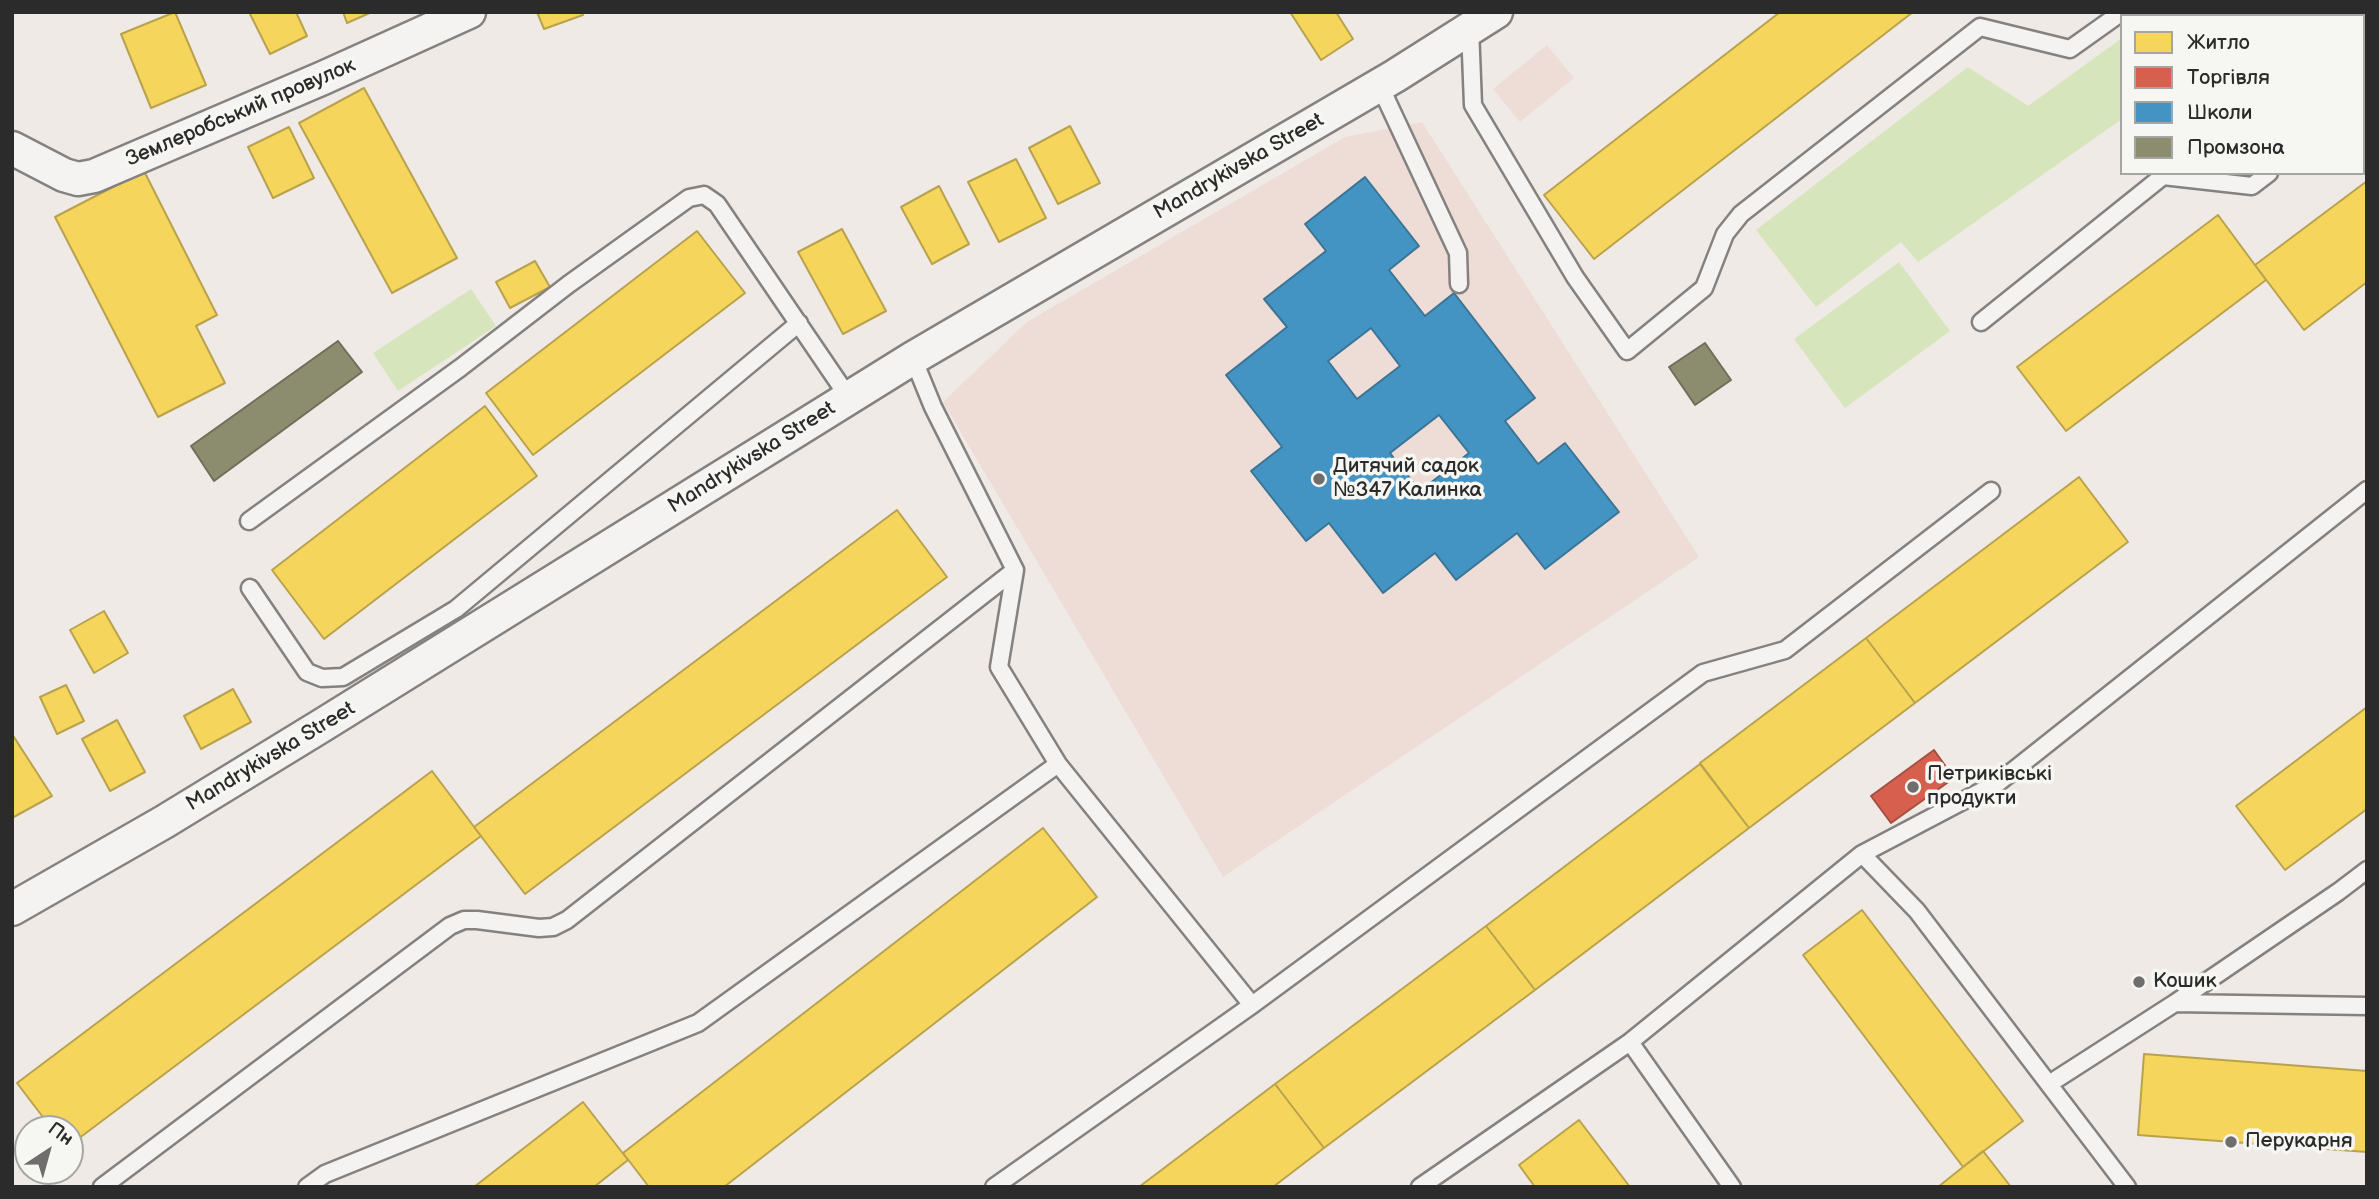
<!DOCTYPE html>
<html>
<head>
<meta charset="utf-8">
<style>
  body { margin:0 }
  #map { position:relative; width:2379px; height:1199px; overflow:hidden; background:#f0eae6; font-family:"Balsamiq Sans",sans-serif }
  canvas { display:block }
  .frame { position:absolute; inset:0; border:14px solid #2b2b2b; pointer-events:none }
  .legend { position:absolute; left:2120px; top:14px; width:245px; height:161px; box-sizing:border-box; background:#f6f6f2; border:2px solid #a5a5a2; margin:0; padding:9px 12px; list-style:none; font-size:21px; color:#2b2b2b }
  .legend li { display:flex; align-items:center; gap:14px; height:35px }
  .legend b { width:35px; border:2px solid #a5a5a2 }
  .north { position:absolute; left:14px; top:1115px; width:70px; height:70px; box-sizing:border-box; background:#f6f6f2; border:2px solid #a5a5a2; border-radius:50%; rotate:36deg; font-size:19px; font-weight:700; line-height:28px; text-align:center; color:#2b2b2b }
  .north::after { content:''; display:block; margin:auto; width:24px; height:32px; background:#706e6c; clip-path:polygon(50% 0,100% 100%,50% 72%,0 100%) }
</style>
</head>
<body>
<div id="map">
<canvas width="2379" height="1199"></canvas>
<div class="frame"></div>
<ul class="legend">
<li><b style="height:19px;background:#f6d55c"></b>Житло</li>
<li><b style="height:19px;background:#d6604d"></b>Торгівля</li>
<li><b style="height:19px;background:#4393c3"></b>Школи</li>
<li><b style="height:19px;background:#8c8c6e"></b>Промзона</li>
</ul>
<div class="north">Пн</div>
</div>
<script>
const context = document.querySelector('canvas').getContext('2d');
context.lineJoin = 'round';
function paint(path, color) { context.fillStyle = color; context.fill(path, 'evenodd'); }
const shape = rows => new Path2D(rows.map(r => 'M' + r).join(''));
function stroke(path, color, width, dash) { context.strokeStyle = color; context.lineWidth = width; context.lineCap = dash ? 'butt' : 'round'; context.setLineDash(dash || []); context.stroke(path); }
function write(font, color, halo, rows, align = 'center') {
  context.font = font + ' "Balsamiq Sans",sans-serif'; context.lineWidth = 7; context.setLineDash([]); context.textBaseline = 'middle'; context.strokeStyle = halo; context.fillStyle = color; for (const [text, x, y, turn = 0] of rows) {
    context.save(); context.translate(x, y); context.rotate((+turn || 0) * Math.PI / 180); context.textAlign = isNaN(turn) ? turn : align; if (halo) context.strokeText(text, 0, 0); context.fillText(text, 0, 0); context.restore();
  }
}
const built = shape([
  [1547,45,1574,78,1520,122,1493,89],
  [1422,122,1699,557,1223,877,943,402,1027,322,1345,137]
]);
const green = shape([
  [2158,12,2275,12,2270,16,2153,16],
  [2122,38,2122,119,1918,262,1901,242,1816,307,1756,230,1968,67,2028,106],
  [1899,262,1950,331,1845,408,1794,339],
  [471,289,496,326,398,391,373,353]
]);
const homes = shape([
  [175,12,206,85,151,108,121,34,175,12],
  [249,12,296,12,307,36,270,54,249,12],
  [343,12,372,12,347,23,343,12],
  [537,12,582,12,583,15,544,29,537,12],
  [1290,12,1336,12,1353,39,1321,60,1290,12],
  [1780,12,1913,12,1594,259,1544,195,1780,12],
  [364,88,457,258,392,293,299,123,364,88],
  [1070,126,1100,183,1058,204,1029,148,1070,126],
  [289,127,314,178,273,198,248,147,289,127],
  [1016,159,1046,218,999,242,968,182,1016,159],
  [144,171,217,315,196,326,225,383,158,417,55,217,144,171],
  [2367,181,2367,282,2304,330,2255,265,2367,181],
  [939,186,969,244,932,264,901,207,939,186],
  [2218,215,2266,280,2066,431,2017,367,2218,215],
  [842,229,886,311,843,334,798,252,842,229],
  [697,231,745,293,533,455,486,393,697,231],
  [535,261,550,287,510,308,496,282,535,261],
  [485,406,537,476,324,639,272,570,485,406],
  [2079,477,2128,542,1915,703,1866,638,2079,477],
  [897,510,947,577,525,894,474,827,897,510],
  [104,611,128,653,94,673,70,630,104,611],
  [1866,638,1915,703,1749,828,1700,763,1866,638],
  [66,685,84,721,57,734,40,697,66,685],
  [233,689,251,722,201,749,184,716,233,689],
  [2367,707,2367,809,2285,870,2236,806,2367,707],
  [117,720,145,772,110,791,82,739,117,720],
  [12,734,52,796,12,818,12,734],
  [1700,764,1749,828,1535,990,1486,926,1700,764],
  [432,771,481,836,70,1145,70,1129,52,1129,17,1083,432,771],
  [1043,828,1097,897,724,1187,649,1187,623,1153,1043,828],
  [1862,910,2023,1121,1963,1167,1803,955,1862,910],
  [1486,926,1535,990,1324,1148,1275,1084,1486,926],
  [2144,1054,2367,1071,2367,1152,2138,1135,2144,1054],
  [1275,1084,1324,1148,1273,1187,1139,1187,1275,1084],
  [583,1102,628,1160,594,1187,474,1187,583,1102],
  [1579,1120,1630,1187,1535,1187,1519,1165,1579,1120],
  [1983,1151,2011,1187,1938,1187,1983,1151]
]);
const shops = shape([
  [1934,750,1954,778,1891,823,1871,796,1934,750]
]);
const schools = shape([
  [1365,177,1419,246,1389,270,1425,316,1454,293,1535,398,1505,421,1538,464,1565,443,1619,512,1545,569,1517,533,1456,580,1435,553,1383,593,1329,523,1306,541,1251,471,1282,447,1226,375,1287,327,1264,299,1326,251,1305,224,1365,177],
  [1371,328,1400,366,1357,399,1328,361,1371,328],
  [1439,415,1469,453,1420,491,1390,453,1439,415]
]);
const industry = shape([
  [338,341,362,372,214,481,191,446,338,341],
  [1705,343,1731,380,1695,405,1669,367,1705,343]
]);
const lane = shape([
  [1470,28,1473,105,1575,277,1627,351,1704,288,1725,234,1741,214,1980,27,2070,49,2122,12],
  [1380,86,1458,253,1459,284],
  [2363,99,2367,96],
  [1981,322,2163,176,2252,186,2269,173],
  [913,358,933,407,1015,570,999,667,1058,764],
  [249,521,460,368,569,284,689,198,704,195,717,204,849,398],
  [250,588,307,672,322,678,343,677,456,609,799,323],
  [1862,854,1917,911,2127,1187],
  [2175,1003,2367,1006],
  [1630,1042,1732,1187],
  [2049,1084,2175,1003,2338,892,2367,870],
  [102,1187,450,926,464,920,477,920,539,928,553,927,567,920,1015,570],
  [307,1187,325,1174,698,1023,1058,764,1252,1005],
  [994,1187,1252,1005,1703,673,1785,650,1991,491],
  [1420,1187,1630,1042,1862,854,1999,782,2367,490]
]);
const street = shape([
  [12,148,64,175,78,179,94,176,323,78,469,12],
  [12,909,164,822,321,726,913,358,1395,76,1496,12]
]);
const markers = [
  [1319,479,7,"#706e6c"],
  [1913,787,7,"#706e6c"],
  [2139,982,7,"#706e6c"],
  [2231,1142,7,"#706e6c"]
];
const streetNames = [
  ["Землеробський провулок",241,113,-23],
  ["Mandrykivska Street",1239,167,-30],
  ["Mandrykivska Street",752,458,-32],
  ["Mandrykivska Street",271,757,-31]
];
const poiNames = [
  ["Дитячий садок",1333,467],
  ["№347 Калинка",1333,491],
  ["Петриківські",1927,775],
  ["продукти",1927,799],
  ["Кошик",2153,982],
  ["Перукарня",2245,1142]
];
paint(built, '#edddd6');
paint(green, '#d7e5bc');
paint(homes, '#f6d55c');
stroke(homes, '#b9a24d', 2);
paint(shops, '#d6604d');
stroke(shops, '#a35043', 2);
paint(schools, '#4393c3');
stroke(schools, '#3c7495', 2);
paint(industry, '#8c8c6e');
stroke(industry, '#6f6f5a', 2);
stroke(lane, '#84817f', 21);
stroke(street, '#84817f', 37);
stroke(lane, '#f4f3f1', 16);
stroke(street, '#f4f3f1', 32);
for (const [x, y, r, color] of markers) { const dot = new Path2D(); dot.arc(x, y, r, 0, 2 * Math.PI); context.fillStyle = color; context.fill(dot); stroke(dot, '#f6f6f2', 2.5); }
write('21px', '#2b2b2b', '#f6f6f2', streetNames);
write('21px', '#2b2b2b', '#f6f6f2', poiNames, 'left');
</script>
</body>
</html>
